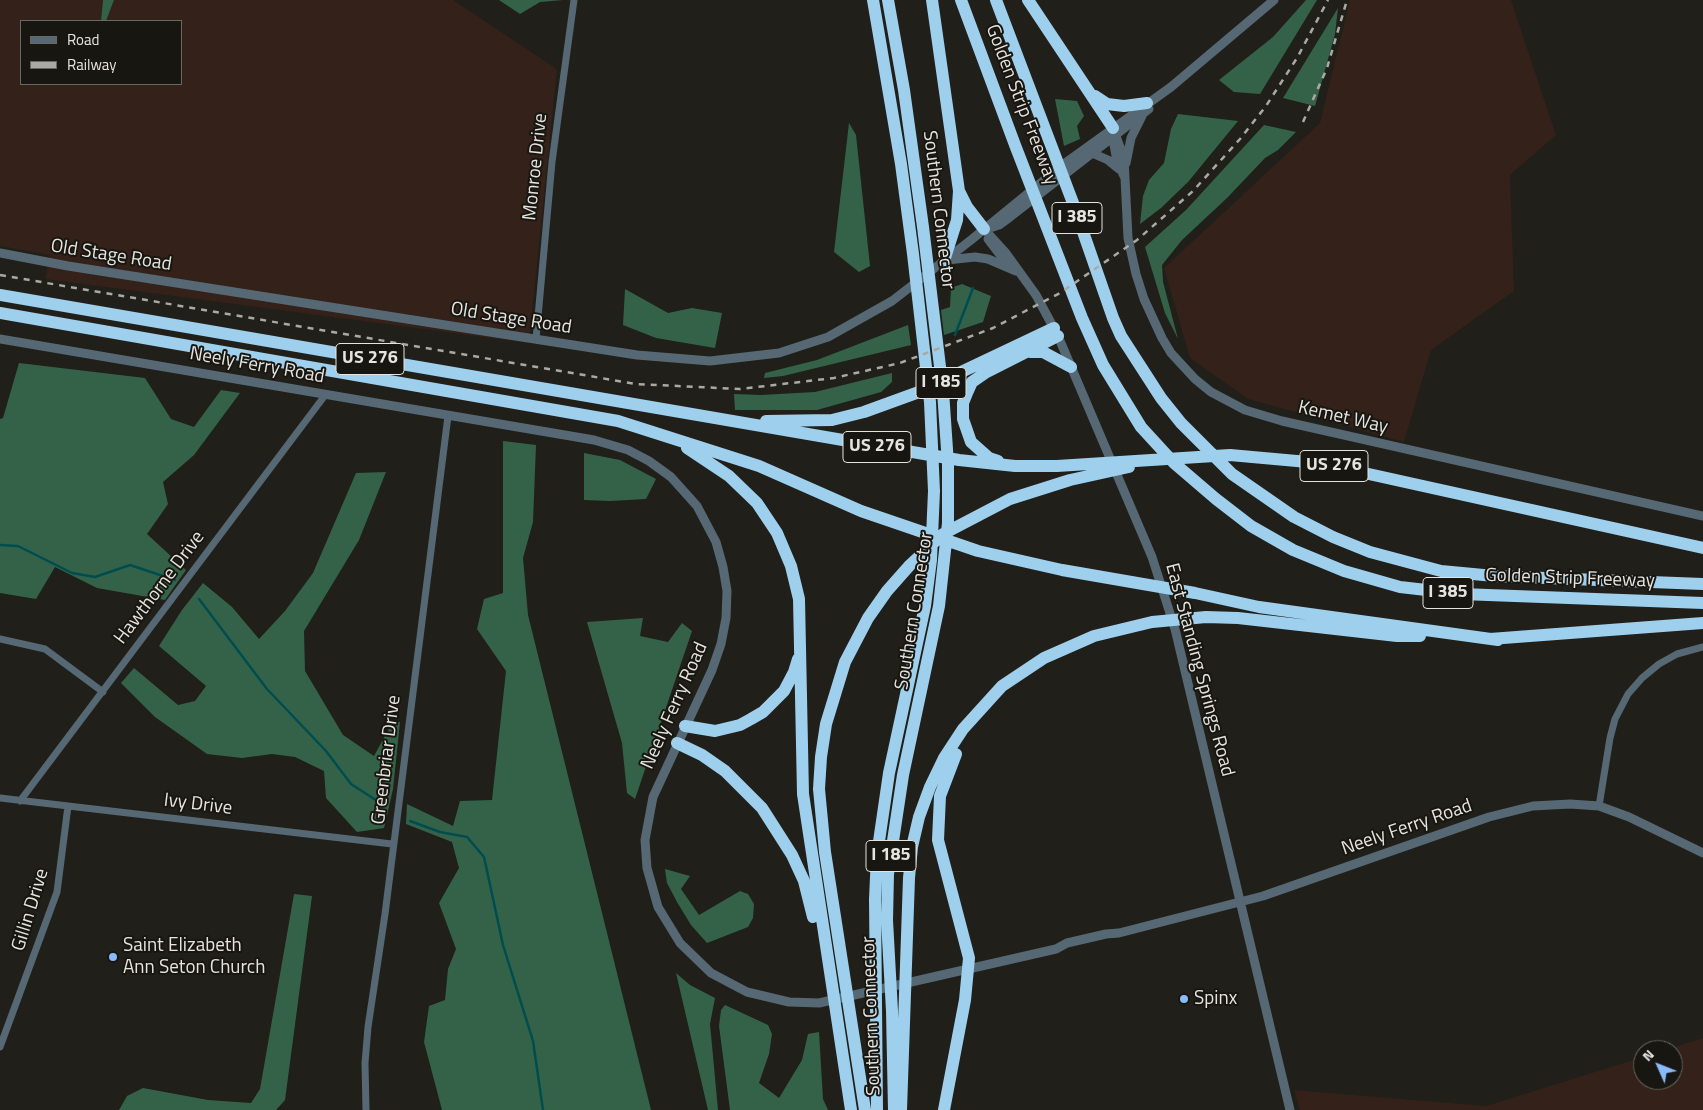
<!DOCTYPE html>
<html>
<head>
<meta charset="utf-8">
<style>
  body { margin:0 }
  #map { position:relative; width:1703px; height:1110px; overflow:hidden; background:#211f19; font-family:"Titillium Web",sans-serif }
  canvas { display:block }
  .legend { position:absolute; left:20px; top:20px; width:162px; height:65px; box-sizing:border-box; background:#181610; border:1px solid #6a6863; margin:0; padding:6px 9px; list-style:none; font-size:15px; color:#e6e4e0 }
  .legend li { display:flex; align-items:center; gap:10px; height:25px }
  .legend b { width:25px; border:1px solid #6a6863 }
  .north { position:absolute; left:1633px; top:1040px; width:50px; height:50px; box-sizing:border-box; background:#181610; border:1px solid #6a6863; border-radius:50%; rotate:314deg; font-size:14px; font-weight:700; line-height:20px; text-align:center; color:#e6e4e0 }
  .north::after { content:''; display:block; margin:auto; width:18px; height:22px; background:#88bbfc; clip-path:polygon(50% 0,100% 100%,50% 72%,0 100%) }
</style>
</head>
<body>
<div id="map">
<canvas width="1703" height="1110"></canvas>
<ul class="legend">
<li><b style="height:6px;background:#556874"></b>Road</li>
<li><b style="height:6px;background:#aba9a4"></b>Railway</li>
</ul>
<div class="north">N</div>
</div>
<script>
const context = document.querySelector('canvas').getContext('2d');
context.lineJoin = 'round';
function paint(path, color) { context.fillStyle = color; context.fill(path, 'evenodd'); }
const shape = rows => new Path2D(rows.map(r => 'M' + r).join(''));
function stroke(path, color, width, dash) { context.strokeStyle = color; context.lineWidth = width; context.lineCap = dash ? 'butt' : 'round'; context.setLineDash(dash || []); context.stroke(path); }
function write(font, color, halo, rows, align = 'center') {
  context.font = font + ' "Titillium Web",sans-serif'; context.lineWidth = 4; context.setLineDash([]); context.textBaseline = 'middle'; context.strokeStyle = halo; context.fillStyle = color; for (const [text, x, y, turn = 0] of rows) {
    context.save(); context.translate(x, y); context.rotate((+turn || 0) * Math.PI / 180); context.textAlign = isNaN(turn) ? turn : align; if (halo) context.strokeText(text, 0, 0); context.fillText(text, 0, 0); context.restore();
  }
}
const industrial = shape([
  [0,0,103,0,101,21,21,21,21,84,181,84,181,21,106,21,114,0,453,0,557,69,529,343,45,279,50,255,0,246],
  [1350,0,1511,0,1556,135,1510,175,1514,291,1431,350,1404,442,1248,399,1190,358,1164,268,1320,123],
  [1703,1038,1703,1110,1300,1110,1294,1090,1486,1106,1643,1057,1643,1080,1673,1080,1673,1050,1665,1050]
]);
const forest = shape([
  [103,0,114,0,106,21,101,21],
  [499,0,563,0,540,2,520,14],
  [1306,0,1317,0,1260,94,1234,92,1219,80,1273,37],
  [1338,8,1335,34,1315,106,1283,98],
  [1055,99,1077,101,1084,116,1077,126,1080,139,1064,146],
  [1178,114,1238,121,1188,182,1161,208,1140,224,1143,196,1149,180,1164,163,1171,129],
  [849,123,856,135,870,266,859,272,834,252],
  [1264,125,1296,132,1278,150,1265,158,1227,198,1182,240,1162,265,1163,282,1178,339,1165,313,1145,247,1186,210],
  [962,284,991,296,983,322,944,335,941,310,950,307,951,288],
  [625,289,668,313,692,308,722,313,715,348,656,338,623,325],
  [908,325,911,345,783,376,764,378,765,373,817,360],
  [19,363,145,378,171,419,194,427,221,390,240,393,194,455,163,482,168,504,147,534,186,570,165,600,97,588,55,567,36,599,0,593,0,419,3,418],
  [892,373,892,382,881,392,817,410,735,410,734,394,761,395,815,392],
  [503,441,536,445,533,522,523,558,528,615,651,1110,442,1110,424,1042,429,1006,445,1000,448,969,456,949,439,903,459,868,452,842,406,824,407,804,453,826,460,801,492,800,506,671,477,629,484,599,503,593],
  [584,453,620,460,656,479,646,499,610,501,584,500],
  [386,472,359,540,304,631,305,671,343,735,374,756,392,723,400,722,393,789,384,828,357,832,326,798,324,771,295,757,272,754,242,758,207,754,155,717,121,683,134,668,178,705,195,701,206,686,159,646,182,610,203,583,232,607,259,639,285,611,313,573,356,473],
  [643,618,640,636,668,642,682,623,692,631,635,799,627,793,622,743,587,622],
  [665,869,690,876,681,889,699,915,740,891,748,894,754,904,753,918,748,927,707,943,691,925,677,902,667,883],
  [294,894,312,896,285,1100,276,1110,119,1110,127,1096,143,1088,208,1100,251,1103,260,1089],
  [676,973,690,985,715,998,710,1024,718,1110,708,1110],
  [725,1005,768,1025,772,1034,769,1054,759,1083,779,1098,802,1060,808,1034,819,1032,823,1099,828,1110,730,1110,719,1026,721,1010]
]);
const stream = shape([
  [955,335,973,288],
  [0,545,18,546,72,573,95,577,130,565,175,580],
  [199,599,267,689,326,751,351,784,385,806],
  [410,821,440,832,467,837,484,857,503,945,533,1041,543,1110]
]);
const minor = shape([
  [536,339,552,162,574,0],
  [0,639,45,649,103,692],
  [0,798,392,844],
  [20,801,326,394],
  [1599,806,1610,738,1615,719,1628,694,1642,678,1659,664,1677,654,1703,647],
  [0,1047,57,892,68,806],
  [366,1110,365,1063,368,1027,385,914,448,416]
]);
const tertiary = shape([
  [1113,128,1124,158,1128,238,1136,274,1144,299,1162,338,1171,353,1195,379,1211,392,1245,410,1282,421,1703,516],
  [1116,136,1114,145,1117,161,1124,176],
  [1092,153,1108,160,1119,169],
  [1126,163,1131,138,1142,116],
  [984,229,1005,252,1036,295,1058,336,1152,557,1175,629,1290,1110],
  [987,229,999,225,1010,217,1149,109],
  [988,239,1004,260,1011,263],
  [0,253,68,266,637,355,710,361,779,353,828,337,892,301,971,240,1064,164,1171,87,1274,0],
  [947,260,975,257,988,259,1016,271],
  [0,339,594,440,628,450,649,461,671,477,697,506,716,542,723,567,727,591,726,618,721,644,712,670,653,797,645,840,647,868,658,907,680,943,711,973,747,992,789,1002,819,1003,1056,949,1067,943,1106,934,1119,933,1263,896,1489,817,1533,806,1570,804,1599,806,1629,817,1703,853]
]);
const motorway = shape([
  [873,0,901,164,913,254,930,402,934,491,931,560,925,606,889,773,877,855,875,899,877,1110],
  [888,0,904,90,923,227,943,391,948,464,948,523,939,606,903,775,888,874,887,920,892,1011,894,1110],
  [932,0,959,191,957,220,944,261],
  [961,0,1015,145,1082,318,1103,365,1141,427,1174,463,1216,499,1251,526,1293,550,1344,571,1400,587,1461,594,1703,603],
  [996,0,1073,203,1113,318,1121,336,1161,398,1181,423,1232,474,1294,517,1333,537,1370,552,1441,571,1494,576,1703,584],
  [1028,0,1113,128],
  [1095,96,1107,104,1124,106,1147,103],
  [959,191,967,207,984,229],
  [0,295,959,460,1015,466,1057,466,1230,455,1319,463,1703,548],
  [0,313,618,421,759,466,861,511,978,551,1062,570,1195,593,1259,607,1498,640],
  [1030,352,1043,352,1071,367],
  [766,421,832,420,864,412,919,392,1054,328],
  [687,448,729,476,757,503,777,533,791,566,799,599,803,794,851,1110],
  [998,461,989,458,971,442,963,419,963,403,967,393,972,382,985,373,1058,336],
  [1490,639,1703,623],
  [685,726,715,731,740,725,751,719,763,712,784,691,794,672,798,659],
  [677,743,702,755,725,771,762,808,792,855,804,881,813,917],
  [865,1110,825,852,819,789,821,757,826,724,845,662,868,618,887,591,910,565,943,534,1010,499,1070,480,1129,467],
  [901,1110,909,878,912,847,919,817,930,787,944,758,963,729,1002,686,1044,658,1094,636,1152,622,1206,617,1238,618,1397,636,1420,636],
  [944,1110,965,1000,969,958,938,840,940,796,956,754]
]);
const rail = shape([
  [1303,122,1327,68,1347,0],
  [0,275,636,384,740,389,834,378,900,363,993,328,1060,293,1137,240,1193,191,1240,139,1266,106,1297,58,1328,0]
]);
const markers = [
  [113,957,5,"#88bbfc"],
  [1184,999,5,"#88bbfc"]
];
const shields = [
  [1077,218,50],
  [370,359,68],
  [941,383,50],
  [877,447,68],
  [1334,466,68],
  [1448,593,50],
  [891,856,50]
];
const shieldNames = [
  ["I 385",1077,218],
  ["US 276",370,359],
  ["I 185",941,383],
  ["US 276",877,447],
  ["US 276",1334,466],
  ["I 385",1448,593],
  ["I 185",891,856]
];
const streetNames = [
  ["Golden Strip Freeway",1021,105,69],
  ["Monroe Drive",536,167,-84],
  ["Southern Connector",938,210,83],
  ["Old Stage Road",111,256,9],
  ["Old Stage Road",511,319,9],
  ["Neely Ferry Road",257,366,10],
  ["Kemet Way",1343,418,13],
  ["Golden Strip Freeway",1570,579,2],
  ["Hawthorne Drive",160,588,-53],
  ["Southern Connector",915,611,-81],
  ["East Standing Springs Road",1199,670,75],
  ["Neely Ferry Road",675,706,-66],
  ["Greenbriar Drive",387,760,-83],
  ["Ivy Drive",198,805,7],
  ["Neely Ferry Road",1407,828,-19],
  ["Gillin Drive",31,910,-73],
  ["Southern Connector",872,1016,-92]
];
const poiNames = [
  ["Saint Elizabeth",123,946],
  ["Ann Seton Church",123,968],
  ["Spinx",1194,999]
];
paint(industrial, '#33211a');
paint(forest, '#346249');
stroke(stream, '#004d50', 2.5);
stroke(minor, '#556874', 7);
stroke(tertiary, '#556874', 9);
stroke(motorway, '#9ecfed', 12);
stroke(rail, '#aba9a4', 2.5, [6, 6]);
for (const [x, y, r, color] of markers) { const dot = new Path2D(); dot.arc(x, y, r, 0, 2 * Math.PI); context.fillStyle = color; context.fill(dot); stroke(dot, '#181610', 2); }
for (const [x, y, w] of shields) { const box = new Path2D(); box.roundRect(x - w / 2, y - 15.5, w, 31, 4); context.fillStyle = '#181610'; context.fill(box); stroke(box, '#e6e4e0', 1); }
write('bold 18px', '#e6e4e0', null, shieldNames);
write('19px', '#e6e4e0', '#181610', streetNames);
write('19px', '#e6e4e0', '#181610', poiNames, 'left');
</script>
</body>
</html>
